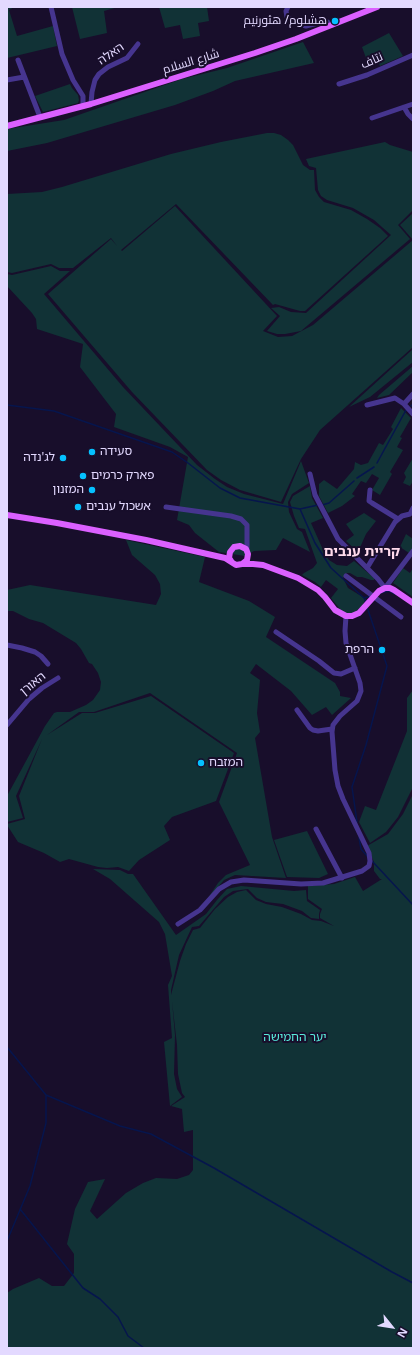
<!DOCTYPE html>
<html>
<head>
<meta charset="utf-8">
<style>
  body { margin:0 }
  #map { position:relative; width:420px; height:1355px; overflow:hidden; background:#180e2b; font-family:"Noto Sans",sans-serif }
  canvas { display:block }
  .frame { position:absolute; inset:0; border:8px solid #e3d9ff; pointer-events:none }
  .north { position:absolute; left:372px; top:1307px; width:40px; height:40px; -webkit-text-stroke:3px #180e2b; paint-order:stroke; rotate:120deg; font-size:11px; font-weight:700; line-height:16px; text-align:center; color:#e3d9ff }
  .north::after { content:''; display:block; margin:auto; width:14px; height:18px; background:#e3d9ff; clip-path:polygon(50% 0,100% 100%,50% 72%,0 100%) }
</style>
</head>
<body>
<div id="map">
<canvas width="420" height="1355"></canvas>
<div class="frame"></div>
<div class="north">N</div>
</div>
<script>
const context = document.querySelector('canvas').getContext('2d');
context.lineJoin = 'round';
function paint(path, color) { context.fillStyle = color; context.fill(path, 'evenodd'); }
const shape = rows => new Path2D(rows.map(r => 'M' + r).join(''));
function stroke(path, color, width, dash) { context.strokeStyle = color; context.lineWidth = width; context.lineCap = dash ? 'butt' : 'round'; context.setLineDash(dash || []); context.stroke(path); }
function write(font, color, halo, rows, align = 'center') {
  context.font = font + ' "Noto Sans",Cairo,"Noto Sans Hebrew",sans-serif'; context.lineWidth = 4; context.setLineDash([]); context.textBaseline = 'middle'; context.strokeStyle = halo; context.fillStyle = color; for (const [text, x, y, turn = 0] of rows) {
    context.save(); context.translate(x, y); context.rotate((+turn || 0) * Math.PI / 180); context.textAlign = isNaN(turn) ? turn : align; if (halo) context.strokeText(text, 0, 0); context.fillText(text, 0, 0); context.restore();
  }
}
const green = shape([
  [7,7,14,7,9,10,17,36,53,26,57,46,7,58],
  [72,7,118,7,104,11,107,33,80,39],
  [159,7,207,7,209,21,198,23,200,36,183,39,180,25,165,28],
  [389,33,403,56,380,66,374,53,366,58,362,47],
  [303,42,314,63,235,81,213,91,175,105,47,143,7,151,7,129,64,120,182,79,227,68],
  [70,84,72,88,78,95,79,100,78,103,43,112,35,96],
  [267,133,274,133,281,135,288,140,293,145,303,165,310,170,314,170,315,190,319,197,324,202,351,210,367,219,380,228,388,236,305,311,300,311,275,304,273,305,176,204,121,250,122,251,175,206,277,316,263,331,278,337,292,336,313,325,413,240,400,225,413,213,413,347,320,430,301,459,281,502,240,490,221,480,207,470,132,392,48,294,111,239,117,246,111,238,73,268,59,268,51,264,12,273,7,272,7,194,42,192,62,187,171,154,221,142],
  [385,142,390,145,413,152,413,210,398,225,410,239,301,331,285,334,277,334,267,331,280,316,271,308,279,307,291,312,306,313,391,235,374,220,353,208,327,200,321,196,318,190,316,168,309,166,306,159],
  [51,266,60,271,70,271,44,294,123,387,197,465,215,479,227,487,244,494,283,504,301,461,309,483,292,494,288,502,289,512,297,529,302,532,310,552,283,538,276,550,254,551,245,556,219,552,195,533,189,525,177,520,188,457,170,447,114,427,116,414,80,367,83,344,37,329,36,319,32,313,7,286,7,274,12,275],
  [413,349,413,362,370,397,349,407],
  [413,366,413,372,389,395,377,398,379,395],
  [401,408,411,418,400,437,402,438,397,447,403,450,390,472,392,474,380,495,372,490,379,478,372,474,366,483,361,481,352,494,355,496,342,506,328,513,319,496,319,484,324,480,337,489,354,469,355,462,361,465,368,463,379,443,383,445,393,429,391,427],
  [413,458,413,481,410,486,403,483,406,477,404,473],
  [310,486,312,498,323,518,311,523,324,552,329,560,337,565,347,566,354,561,374,578,374,580,371,580,362,577,357,577,350,573,346,573,343,578,348,588,366,599,362,606,355,612,349,614,344,613,339,608,331,598,338,589,326,580,321,587,315,582,302,575,304,573,313,568,317,563,305,529,299,528,294,516,290,502,293,496],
  [364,513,376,521,366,534,358,552,346,541,354,535,346,524],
  [406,534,413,539,413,547,409,553,400,547],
  [126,540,205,557,199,582,249,601,275,617,266,637,335,683,340,692,340,696,351,698,332,715,326,707,312,715,291,691,256,664,250,673,260,680,257,713,260,732,255,738,272,837,286,878,235,875,224,880,206,901,218,883,226,875,250,865,219,802,237,753,150,693,94,712,79,712,47,735,82,713,95,713,151,696,234,753,216,801,172,817,164,826,170,840,139,860,129,871,118,867,107,868,98,867,69,859,60,862,44,853,18,842,7,825,7,824,25,819,19,796,42,739,16,796,23,818,7,822,7,796,45,726,54,713,57,712,70,712,86,705,93,700,100,690,101,682,98,673,92,664,89,663,81,649,76,643,43,623,29,619,13,611,7,611,7,590,30,585,156,605,161,594,160,584,155,575,132,555],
  [403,568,410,573,413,568,413,597,393,583],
  [413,690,413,787,398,817,386,832,370,843,359,822,365,806,376,810,407,731,407,698],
  [413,794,413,1348,7,1348,7,1293,13,1289,39,1278,52,1286,64,1286,74,1273,74,1254,67,1244,75,1209,88,1182,105,1179,90,1211,97,1219,126,1193,143,1183,156,1178,177,1179,189,1175,193,1170,193,1130,184,1132,182,1109,171,1106,185,1097,182,1093,178,1074,177,1045,172,1001,175,1035,174,1074,177,1089,182,1097,170,1106,164,1042,172,1038,168,985,172,976,165,934,159,922,110,879,93,869,120,870,128,874,133,874,176,935,206,914,217,900,227,889,241,886,294,891,306,890,307,901,320,910,319,914,319,919,311,918,302,911,283,904,266,902,257,898,248,889,233,891,224,897,199,926,192,927,179,955,171,990,171,995,180,961,186,944,193,930,200,928,215,909,228,897,237,892,246,890,256,900,266,904,282,907,301,914,312,920,321,921,334,926,320,918,320,914,322,909,308,899,308,886,334,884,355,877,363,891,382,879,380,879,374,871,374,862,367,846,388,834,403,814],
  [307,831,328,874,319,878,287,877,274,840]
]);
const stream = shape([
  [7,405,54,411,172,452,188,463,220,488,240,498,300,509,318,505],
  [411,406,413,404],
  [377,463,406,410],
  [357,478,374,467],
  [322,505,329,503,354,481],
  [300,509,315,543,331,568,364,598,371,596],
  [380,593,389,591,395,594],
  [364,598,366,603],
  [357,822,352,787,366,745,387,666,367,607],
  [359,838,361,849,368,857],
  [372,861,413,905],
  [7,1047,46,1095,46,1123,30,1186,7,1241],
  [46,1095,120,1126,151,1134,214,1168,392,1272,413,1283],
  [20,1209,83,1288,100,1299,118,1317,128,1336,144,1348]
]);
const minor = shape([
  [51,7,62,54,73,80,83,96,83,106],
  [288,7,286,11,287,17,302,25,306,26,326,21,332,25],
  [18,60,40,117],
  [7,80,24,77],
  [339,84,367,75,413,55],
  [91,104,92,92,95,80,99,74,108,67,127,58,138,44],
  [404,107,408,114,413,119],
  [372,118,413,104],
  [404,404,413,394],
  [367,405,395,398,404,404,413,414],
  [310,474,315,495,338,539,378,579,385,588,413,551],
  [370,490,369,501,372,503,398,519],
  [166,507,231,516,241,519,247,525,247,551],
  [367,568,395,522,402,516,410,514,413,508],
  [346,576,401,617],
  [276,632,319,661,334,673,341,674,355,668],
  [7,645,22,648,35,652,41,656,48,664],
  [297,710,310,728,313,730,318,731,332,729],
  [7,725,29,699,42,688,58,678],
  [316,829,342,878],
  [178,924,200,910,219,889,231,882,244,880,301,884,323,883,362,871,369,866,370,861,369,853,343,799,338,786,335,770,332,732,333,725,340,716,357,701,361,691,360,683,346,643,345,631,346,616]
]);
const major = shape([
  [7,126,91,104,255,53,296,39,377,7],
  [7,515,57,523,146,540,225,558,236,565,242,564,247,560,248,554,246,549,240,546,234,547,230,552,229,558,231,561],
  [243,564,253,564,263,565,298,578,318,590,325,597,335,610,346,616,352,616,359,613,379,591,385,588,390,588,394,590,413,603]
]);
const markers = [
  [335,21,4,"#05c1ff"],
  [92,452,4,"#05c1ff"],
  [63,458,4,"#05c1ff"],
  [83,476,4,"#05c1ff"],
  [92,490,4,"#05c1ff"],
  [78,507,4,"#05c1ff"],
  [382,650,4,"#05c1ff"],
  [201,763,4,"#05c1ff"]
];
const poiNames = [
  ["هشلوم/ هئورنيم",327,21],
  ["סעידה",100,452,"left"],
  ["לג'נדה",55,458],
  ["פארק כרמים",91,476,"left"],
  ["המזנון",84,490],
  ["אשכול ענבים",86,507,"left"],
  ["הרפת",374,650],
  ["המזבח",209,763,"left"]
];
const streetNames = [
  ["האלה",111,54,-34],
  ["نتاف",372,61,-24],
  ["شارع السلام",191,62,-17],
  ["האורן",33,684,-39]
];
const parkNames = [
  ["יער החמישה",295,1038]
];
const quarterNames = [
  ["קריית ענבים",362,552]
];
paint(green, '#113236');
stroke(stream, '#06154d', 1.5);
stroke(minor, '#46358f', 5);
stroke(major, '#db60ff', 6);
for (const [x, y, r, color] of markers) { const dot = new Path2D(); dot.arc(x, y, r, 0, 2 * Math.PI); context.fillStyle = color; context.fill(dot); stroke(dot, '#180e2b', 1.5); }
write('12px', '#e3d9ff', '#180e2b', poiNames, 'right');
write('12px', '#e3d9ff', '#180e2b', streetNames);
write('12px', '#59ebdc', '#180e2b', parkNames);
write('bold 14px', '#ffdbec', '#180e2b', quarterNames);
</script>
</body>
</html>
